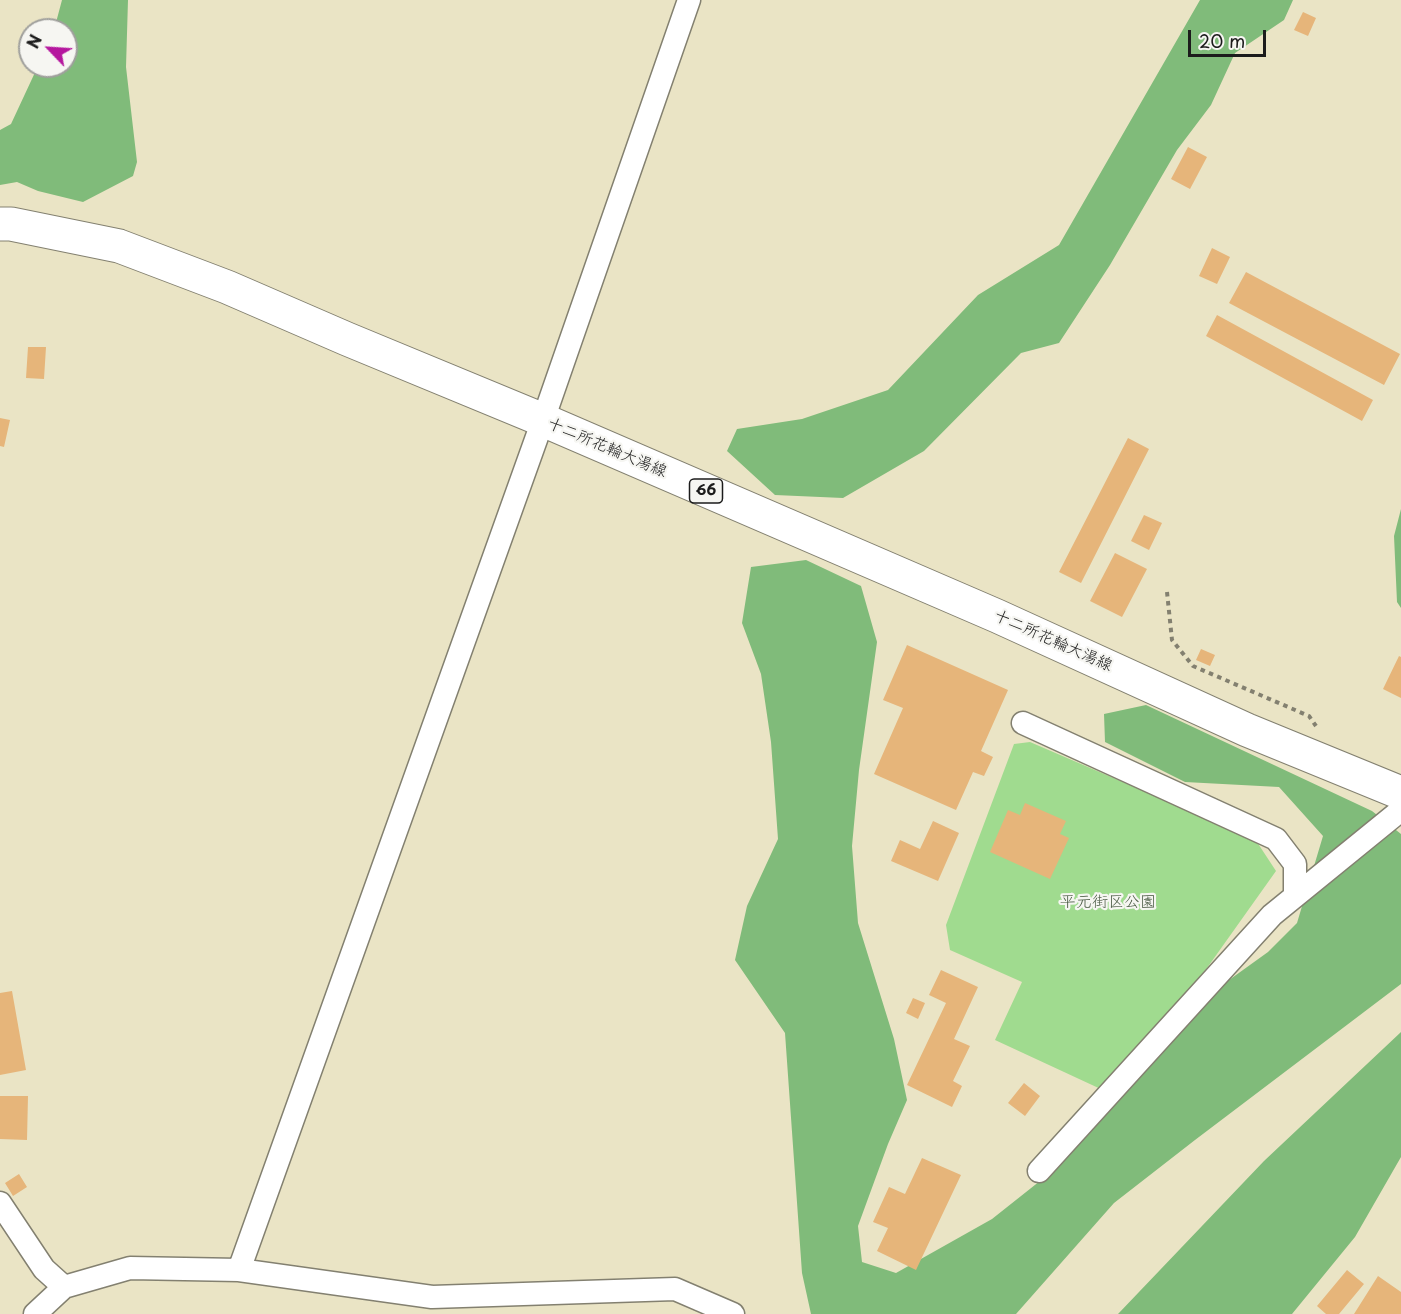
<!DOCTYPE html>
<html>
<head>
<meta charset="utf-8">
<style>
  body { margin:0 }
  #map { position:relative; width:1401px; height:1314px; overflow:hidden; background:#eae4c5; font-family:"Playpen Sans",sans-serif }
  canvas { display:block }
  .north { position:absolute; left:18px; top:18px; width:60px; height:60px; box-sizing:border-box; background:#f6f6f2; border:2px solid #9f9f9c; border-radius:50%; rotate:295deg; font-size:16px; font-weight:700; line-height:24px; text-align:center; color:#1c1c1c }
  .north::after { content:''; display:block; margin:auto; width:21px; height:27px; background:#b5179e; clip-path:polygon(50% 0,100% 100%,50% 72%,0 100%) }
  .scale { position:absolute; left:1188px; top:30px; width:78px; height:27px; box-sizing:border-box; border:3px solid #1c1c1c; border-top:0; padding-left:8px; font-size:18px; line-height:21px; white-space:nowrap; color:#1c1c1c; -webkit-text-stroke:4px #f6f6f2; paint-order:stroke }
</style>
</head>
<body>
<div id="map">
<canvas width="1401" height="1314"></canvas>
<div class="north">N</div>
<div class="scale">20 m</div>
</div>
<script>
const context = document.querySelector('canvas').getContext('2d');
context.lineJoin = 'round';
function paint(path, color) { context.fillStyle = color; context.fill(path, 'evenodd'); }
const shape = rows => new Path2D(rows.map(r => 'M' + r).join(''));
function stroke(path, color, width, dash) { context.strokeStyle = color; context.lineWidth = width; context.lineCap = dash ? 'butt' : 'round'; context.setLineDash(dash || []); context.stroke(path); }
function write(font, color, halo, rows, align = 'center') {
  context.font = font + ' "Playpen Sans","Klee One",sans-serif'; context.lineWidth = 4.5; context.setLineDash([]); context.textBaseline = 'middle'; context.strokeStyle = halo; context.fillStyle = color; for (const [text, x, y, turn = 0] of rows) {
    context.save(); context.translate(x, y); context.rotate((+turn || 0) * Math.PI / 180); context.textAlign = isNaN(turn) ? turn : align; if (halo) context.strokeText(text, 0, 0); context.fillText(text, 0, 0); context.restore();
  }
}
const green = shape([
  [1030,742,1255,839,1276,871,1207,968,1105,1091,995,1040,1022,982,950,950,946,925,1014,744]
]);
const forest = shape([
  [62,0,128,0,126,67,137,162,133,176,83,202,38,191,17,182,0,185,0,130,11,124,38,66,66,66,66,30,54,30],
  [1200,0,1293,0,1284,20,1235,53,1211,105,1177,150,1110,265,1059,343,1021,353,924,451,843,498,775,495,727,451,737,429,802,419,888,390,978,295,1059,245],
  [1401,509,1401,608,1397,602,1394,536],
  [806,560,861,586,877,642,859,770,852,846,858,923,894,1039,907,1100,888,1144,858,1226,862,1262,896,1273,992,1219,1045,1177,1179,1016,1268,952,1297,923,1323,836,1279,787,1185,782,1105,742,1104,714,1146,705,1372,811,1401,834,1401,984,1195,1140,1114,1203,1016,1314,811,1314,802,1273,785,1033,735,960,747,906,778,839,771,742,761,674,742,623,751,567],
  [1401,1032,1401,1157,1355,1237,1292,1314,1118,1314,1264,1161]
]);
const building = shape([
  [1303,12,1316,18,1308,36,1294,30],
  [1188,147,1207,157,1190,189,1171,179],
  [1212,248,1230,257,1217,284,1199,276],
  [1246,272,1400,354,1384,385,1229,303],
  [1217,315,1373,400,1362,421,1206,336],
  [28,347,46,347,44,379,26,378],
  [0,418,10,420,4,447,0,446],
  [1128,438,1149,449,1081,583,1059,572],
  [1144,515,1162,523,1149,550,1131,541],
  [1115,553,1147,569,1122,617,1090,601],
  [907,645,1008,690,981,751,993,757,984,776,973,772,956,810,874,774,903,708,883,700],
  [1201,649,1215,655,1210,666,1196,660],
  [1399,656,1401,657,1401,698,1383,689],
  [1025,803,1066,821,1060,834,1069,838,1050,879,990,852,1008,810,1020,815],
  [933,821,959,833,938,881,891,861,900,840,920,849],
  [941,970,978,987,954,1039,970,1046,953,1081,962,1086,952,1107,907,1085,946,1003,929,995],
  [12,991,26,1070,0,1075,0,993],
  [913,998,925,1003,918,1019,906,1013],
  [1024,1083,1040,1096,1025,1116,1008,1103],
  [0,1096,28,1096,27,1140,0,1139],
  [922,1158,961,1175,916,1270,877,1251,888,1228,873,1222,889,1187,905,1194],
  [19,1174,27,1187,13,1196,5,1183],
  [1347,1270,1364,1284,1339,1314,1326,1314,1317,1306],
  [1378,1276,1401,1292,1401,1314,1354,1314]
]);
const path = shape([
  [1167,592,1172,640,1193,666,1309,716,1316,726]
]);
const minor = shape([
  [1023,723,1276,839,1295,864,1295,896],
  [1039,1171,1272,915,1401,810],
  [0,1203,44,1269,64,1287],
  [239,1270,543,420,689,0],
  [35,1314,64,1287,130,1268,239,1270,432,1297,675,1289,733,1314]
]);
const primary = shape([
  [0,224,11,224,119,246,227,287,347,339,543,420,997,616,1247,730,1401,793]
]);
const shields = [
  [706,491,33]
];
const shieldNames = [
  ["66",706,491]
];
const streetNames = [
  ["十二所花輪大湯線",607,448,23],
  ["十二所花輪大湯線",1053,641,24]
];
const parkNames = [
  ["平元街区公園",1108,903]
];
paint(green, '#a0db8f');
paint(forest, '#80bb7a');
paint(building, '#e6b57a');
stroke(minor, '#838070', 25);
stroke(primary, '#838070', 35);
stroke(path, '#838070', 4, [4.5, 4.5]);
stroke(minor, '#fff', 22);
stroke(primary, '#fff', 33);
for (const [x, y, w] of shields) { const box = new Path2D(); box.roundRect(x - w / 2, y - 12, w, 24, 4.5); context.fillStyle = '#f6f6f2'; context.fill(box); stroke(box, '#1c1c1c', 1.5); }
write('bold 15px', '#1c1c1c', null, shieldNames);
write('16px', '#1c1c1c', '#f6f6f2', streetNames);
write('16px', '#44553e', '#f6f6f2', parkNames);
</script>
</body>
</html>
